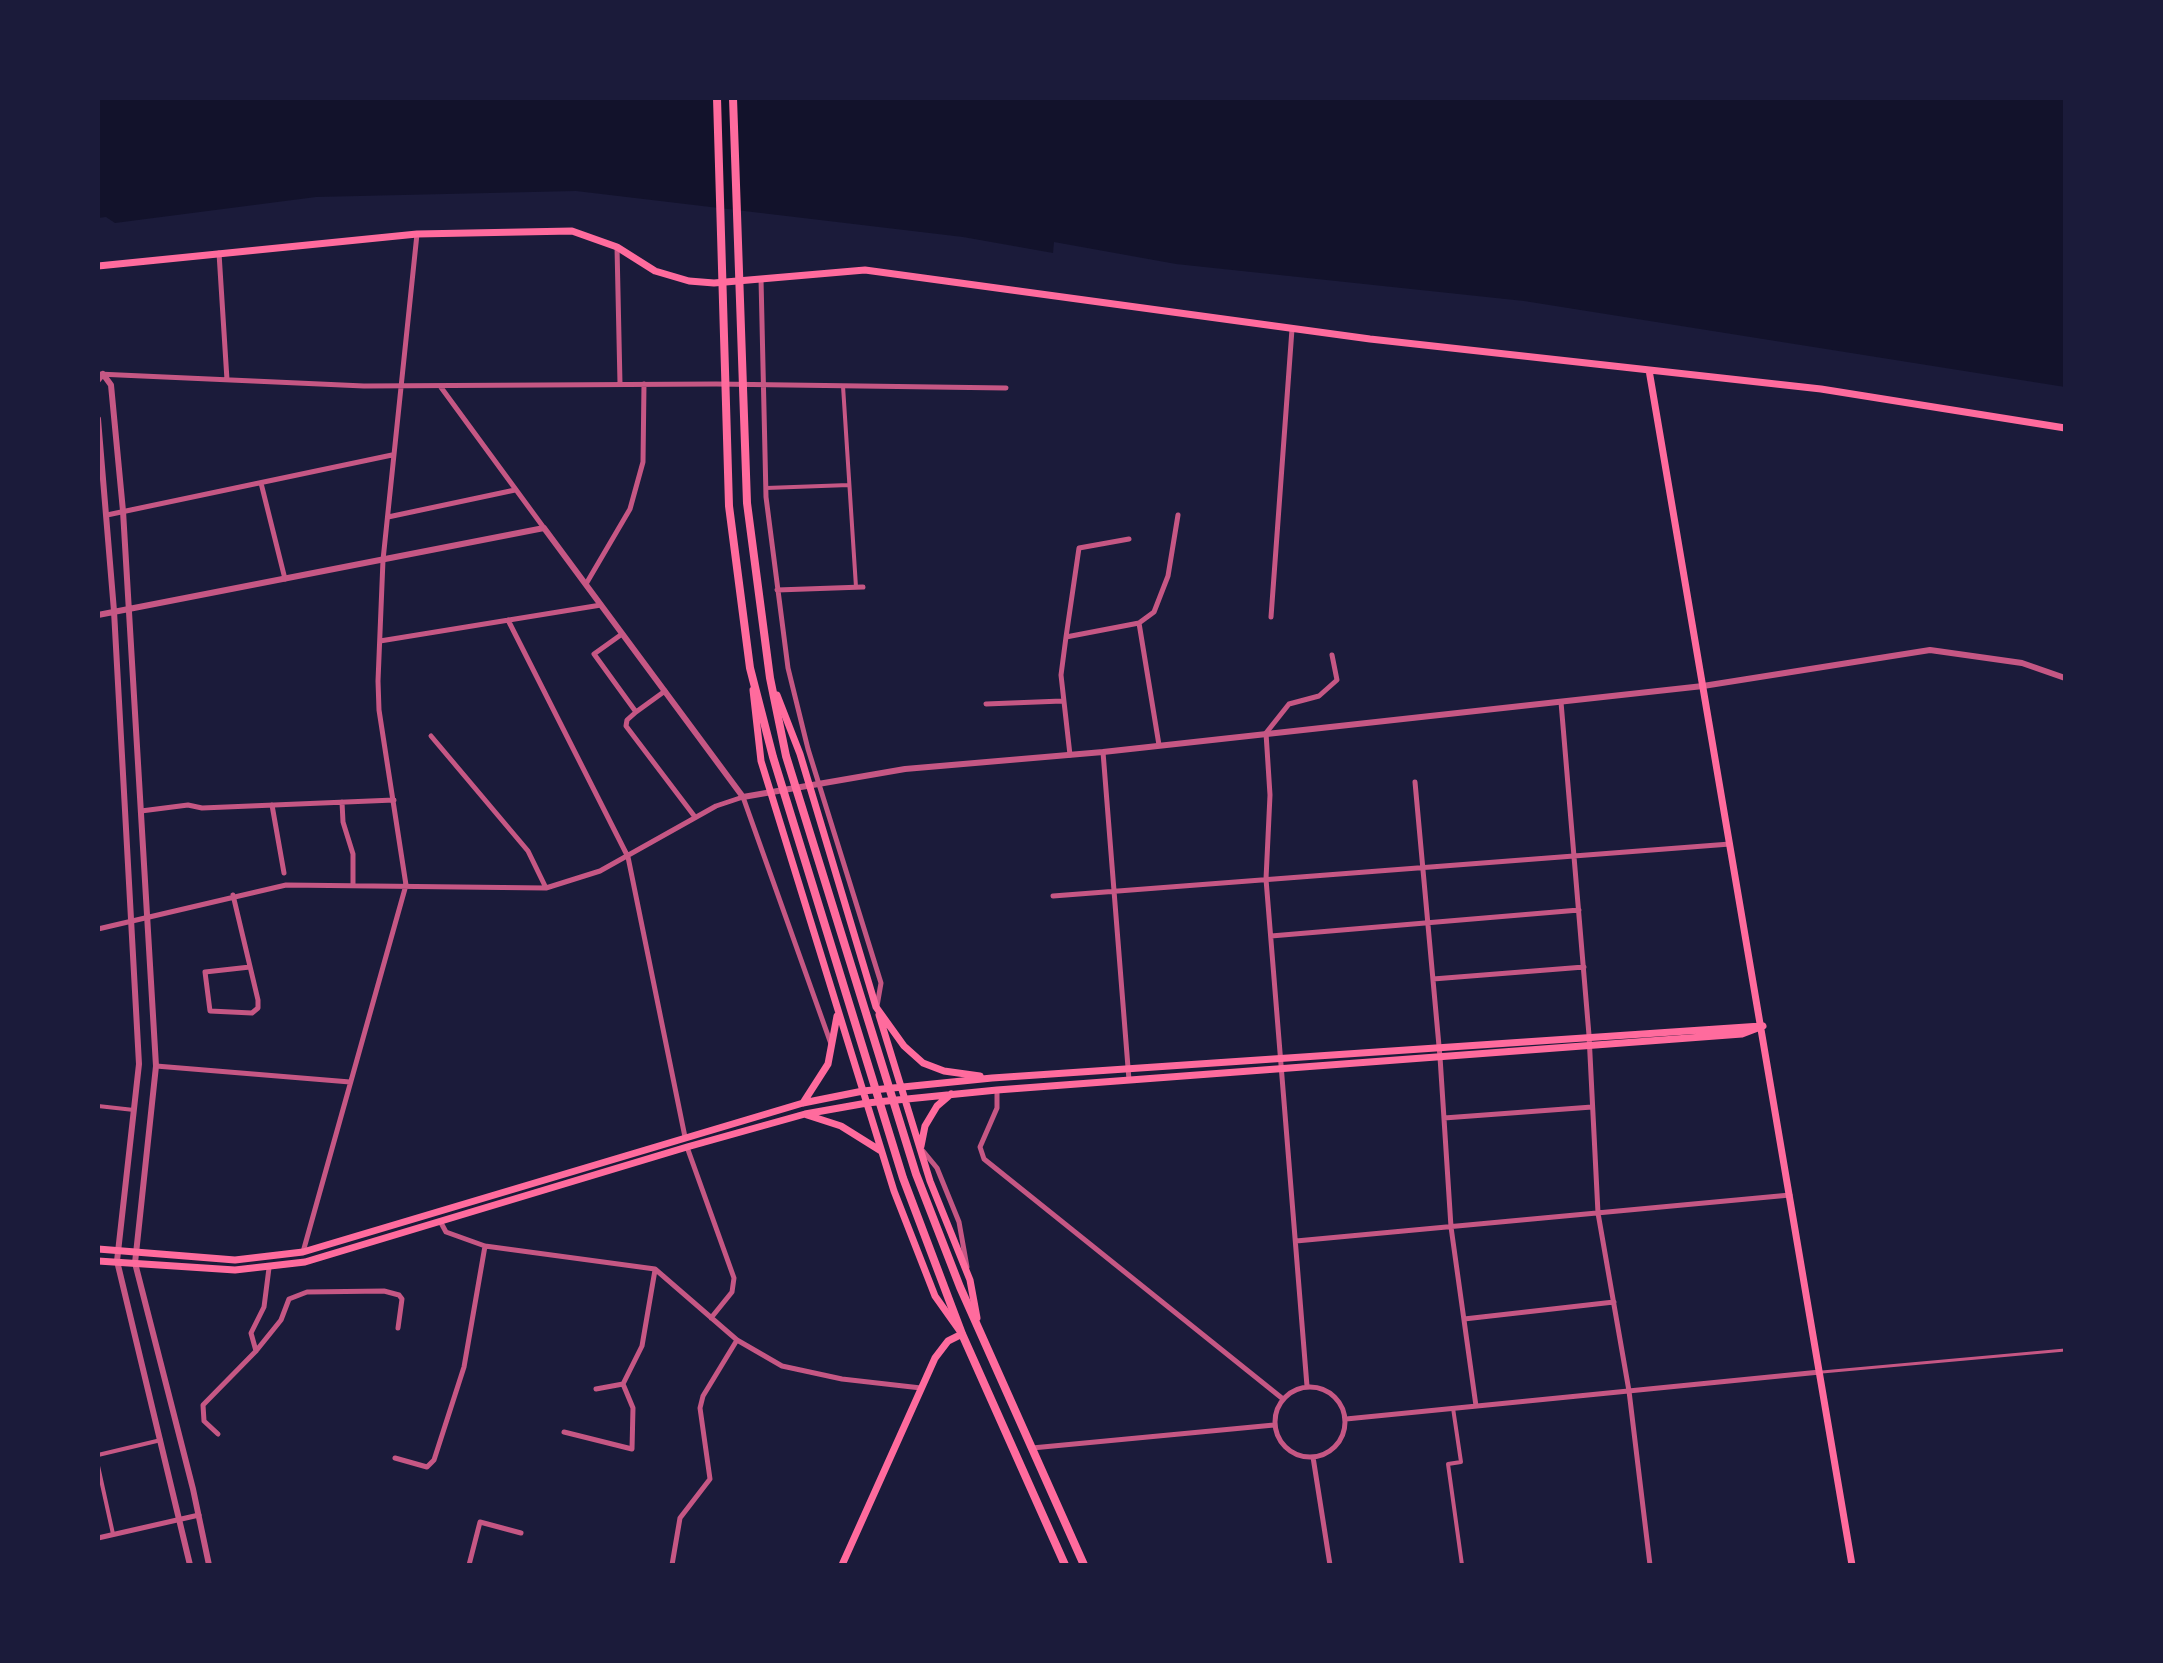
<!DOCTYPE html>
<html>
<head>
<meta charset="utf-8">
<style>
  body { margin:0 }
  #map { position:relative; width:2163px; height:1663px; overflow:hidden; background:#1b1b3a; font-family:Barlow,sans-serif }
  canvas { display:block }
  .frame { position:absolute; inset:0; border:100px solid #1b1b3a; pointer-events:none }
</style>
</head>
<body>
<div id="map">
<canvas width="2163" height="1663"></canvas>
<div class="frame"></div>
</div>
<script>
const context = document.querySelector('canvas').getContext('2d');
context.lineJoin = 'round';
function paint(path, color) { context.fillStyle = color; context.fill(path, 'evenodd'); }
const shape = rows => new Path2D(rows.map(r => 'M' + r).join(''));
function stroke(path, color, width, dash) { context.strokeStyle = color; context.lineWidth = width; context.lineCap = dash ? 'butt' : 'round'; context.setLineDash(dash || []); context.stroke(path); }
const water = shape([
  [98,98,2065,98,2065,387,1524,301,1176,264,1054,242,1053,253,963,237,576,191,316,197,115,223,106,217,98,218]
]);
const service = shape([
  [1822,1372,2065,1350]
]);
const pedestrian = shape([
  [843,386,856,587],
  [766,488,849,485],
  [98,1106,134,1110],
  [1453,1408,1461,1462,1448,1464,1462,1565],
  [98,1455,161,1440],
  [98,1466,113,1534]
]);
const minor = shape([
  [617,247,620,384],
  [219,253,227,380],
  [761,279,766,497,788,668,808,749,881,983,877,1006],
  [98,374,364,386,716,384,1006,388],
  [440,386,544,528],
  [261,483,285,579],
  [107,515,392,455],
  [388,517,515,490],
  [586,584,630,509,643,462,644,384],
  [777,590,863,587],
  [1271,617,1292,329],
  [508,620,628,857,685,1137],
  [1139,623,1154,612,1168,576,1178,515],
  [622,634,594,654,636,712,665,691],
  [1066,637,1079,548,1129,539],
  [380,641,601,605],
  [1561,702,1589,1035,1598,1213,1629,1391,1650,1565],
  [986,704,1062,701],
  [636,712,627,720,626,726,695,817],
  [431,736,528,851,546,888],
  [1103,752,1129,1080],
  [1070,755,1061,675,1066,637,1139,623,1159,745],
  [1415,782,1440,1057,1451,1227,1476,1406],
  [342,802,343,822,353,854,353,885],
  [272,805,284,873],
  [141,811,188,805,202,808,394,800],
  [233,895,258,1000,258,1008,252,1013,210,1011,205,972,250,967],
  [1053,896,1730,844],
  [98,929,286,885,546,888,600,871,716,806,743,797,831,1044],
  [1271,936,1579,910],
  [1433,979,1584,967],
  [156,1066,350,1082],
  [997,1090,997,1108,980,1147,984,1159,1283,1399],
  [1444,1118,1592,1107],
  [687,1147,734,1278,732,1292,711,1318],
  [923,1151,937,1168,959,1222,967,1267],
  [440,1221,446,1232,485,1246,655,1269,737,1340,782,1366,842,1379,921,1388],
  [1296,1241,1790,1195],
  [303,1252,406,885,379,710,378,681,383,560,417,234],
  [1464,1319,1614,1302],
  [256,1351,251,1333,264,1307,269,1268],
  [1307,1386,1266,879,1270,795,1266,733,1289,704,1319,696,1337,680,1332,655],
  '1275 1422a35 35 0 1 1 70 0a35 35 0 1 1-70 0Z',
  [596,1389,623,1384],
  [1346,1419,1820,1372],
  [564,1432,632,1449,633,1408,623,1384,642,1346,655,1270],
  [218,1434,204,1421,203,1405,256,1351,281,1320,289,1299,307,1292,384,1291,399,1295,402,1299,398,1328],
  [1032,1448,1274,1425],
  [1313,1457,1330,1565],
  [395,1458,427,1467,434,1460,464,1367,485,1246],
  [98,1538,199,1515],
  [469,1565,480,1522,521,1533],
  [672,1565,680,1518,710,1479,700,1408,703,1396,737,1340]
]);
const tertiary = shape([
  [98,380,103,374,111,385,123,511,156,1066,135,1263,193,1489,209,1565],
  [98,419,114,611,139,1064,117,1261,190,1565],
  [98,615,544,528,743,797,905,769,1103,752,1703,686,1930,650,2022,663,2065,678]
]);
const secondary = shape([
  [98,266,417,234,572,231,617,247,655,271,689,281,714,283,865,270,1370,339,1821,389,2065,428],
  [1649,370,1852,1565],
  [753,690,761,761,894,1191,935,1296,962,1334,948,1341,935,1358,842,1565],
  [777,695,800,754,876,1007,904,1046,923,1063,944,1071,980,1076],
  [879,1015,930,1181,970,1280,977,1318],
  [803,1103,828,1064,837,1016],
  [807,1115,841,1126,881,1151],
  [921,1146,925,1126,937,1106,951,1094],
  [98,1249,235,1260,303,1252,803,1103,863,1091,992,1078,1761,1026],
  [98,1261,235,1270,305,1262,687,1147,805,1114,867,1103,997,1090,1742,1034,1763,1026]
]);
const trunk = shape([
  [717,98,729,506,750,668,773,757,903,1178,962,1334,1065,1565],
  [733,98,747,503,770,678,786,756,916,1174,960,1287,1084,1565]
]);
paint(water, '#12122b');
stroke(service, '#c65784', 3);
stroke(pedestrian, '#c65784', 4);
stroke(minor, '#c65784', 5);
stroke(tertiary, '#c65784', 6);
stroke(secondary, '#ff6b9d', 7);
stroke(trunk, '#ff6b9d', 8);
</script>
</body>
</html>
